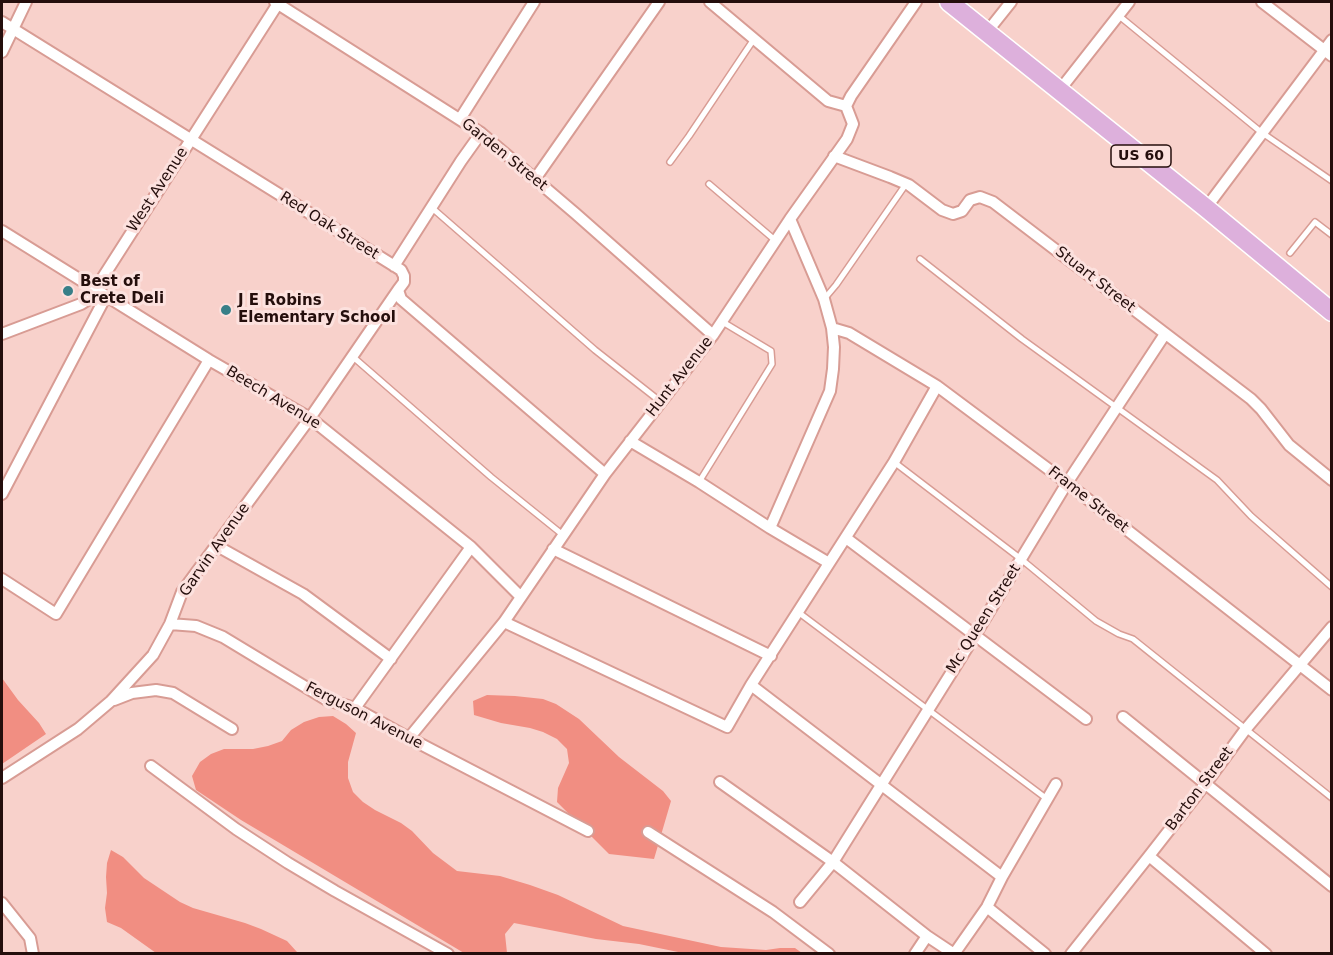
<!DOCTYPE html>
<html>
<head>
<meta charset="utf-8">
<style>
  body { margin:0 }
  #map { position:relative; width:1333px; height:955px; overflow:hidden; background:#f8d1cb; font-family:"DejaVu Sans",sans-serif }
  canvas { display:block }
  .frame { position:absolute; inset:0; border:3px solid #240e0c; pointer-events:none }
</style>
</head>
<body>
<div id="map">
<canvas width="1333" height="955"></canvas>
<div class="frame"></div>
</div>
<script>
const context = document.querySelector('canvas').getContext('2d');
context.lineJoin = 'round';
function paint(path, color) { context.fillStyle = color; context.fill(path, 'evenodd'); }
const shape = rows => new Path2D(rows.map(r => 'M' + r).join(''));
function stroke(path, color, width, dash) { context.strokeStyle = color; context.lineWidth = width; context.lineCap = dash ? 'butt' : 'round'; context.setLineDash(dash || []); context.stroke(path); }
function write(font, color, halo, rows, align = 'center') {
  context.font = font + ' "DejaVu Sans",sans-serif'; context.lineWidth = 6; context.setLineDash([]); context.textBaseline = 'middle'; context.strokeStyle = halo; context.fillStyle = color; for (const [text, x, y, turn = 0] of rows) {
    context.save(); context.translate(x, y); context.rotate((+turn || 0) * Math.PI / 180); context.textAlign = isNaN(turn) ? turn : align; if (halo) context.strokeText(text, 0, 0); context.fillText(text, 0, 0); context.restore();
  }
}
const forest = shape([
  [2,678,18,700,39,723,46,734,2,764],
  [487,695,515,696,543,699,556,704,579,719,619,757,663,791,671,801,654,859,609,854,557,802,558,788,569,763,567,749,557,739,543,732,530,728,501,723,474,715,473,701],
  [333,716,346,724,356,733,348,762,348,778,353,792,363,802,375,810,401,823,412,831,433,853,457,871,500,876,530,885,558,895,623,926,721,947,766,950,780,948,795,948,802,953,683,953,639,944,596,939,514,923,505,934,507,953,464,953,241,820,196,790,192,776,200,762,211,754,224,749,253,749,268,746,282,741,291,730,304,722,319,717],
  [111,850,123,857,144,878,180,902,193,908,245,923,261,929,287,941,297,952,296,953,156,953,121,928,107,922,105,908,107,893,106,877,107,863]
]);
const service = shape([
  [1118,15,1261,132,1332,181],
  [670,162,689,136,754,39],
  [709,184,776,241],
  [431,207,595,350,661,402],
  [1290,253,1315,222,1332,235],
  [920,259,1022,339,1217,480,1251,516,1332,587],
  [825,298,836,285,906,184],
  [352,356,491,477,563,535],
  [894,462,1021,559,1096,621,1119,634,1133,639,1332,798],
  [699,482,772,364,771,351,721,321],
  [798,612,1047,799]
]);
const minor = shape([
  [275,2,481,133,576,214,713,335],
  [710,2,828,101,846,106],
  [1262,2,1332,56],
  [2,22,401,270,404,276,404,282,398,290,401,299,605,474],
  [987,32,1011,2],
  [2,52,26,2],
  [1059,91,1129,2],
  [460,119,534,2],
  [834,156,890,177,909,185,942,210,953,214,962,211,970,200,980,197,993,202,1251,399,1261,409,1289,445,1332,480],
  [535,179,659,2],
  [1206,208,1332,40],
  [2,231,209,360,310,418,471,547,521,597],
  [394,266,461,161,481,133],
  [832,328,849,333,937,386,1067,483,1332,690],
  [2,334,81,304,89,299,279,2],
  [630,441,699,482,770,528,829,563],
  [2,494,106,296],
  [770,528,830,391,833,369,834,347,832,328,824,299,790,219],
  [846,538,1086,719],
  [217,546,303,594,391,659],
  [553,549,771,656],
  [2,579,56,614,209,360],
  [504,622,727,727,751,685,894,462,937,386],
  [170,624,196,626,223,637,327,700,355,708,409,738,588,831],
  [751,685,1002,877],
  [114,700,132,693,156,690,173,693,232,729],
  [355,708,471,547],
  [1123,717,1332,886],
  [409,738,504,622,605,474,713,335,790,219,847,139,853,124,846,106,851,96,916,2],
  [151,766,236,829,288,863,335,891,448,954],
  [2,778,78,729,111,701,153,655,170,624,182,592,310,418,398,290],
  [720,782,833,862,927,936,954,954],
  [648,832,773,912,829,954],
  [1149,856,1266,954],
  [800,902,833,862,975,635,1067,483,1165,334],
  [2,903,30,938,33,954],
  [987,907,1045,954],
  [915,954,927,936],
  [954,954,987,907,1002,877,1056,784],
  [1071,954,1149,856,1206,783,1245,730,1332,627]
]);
const primary = shape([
  [949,2,1206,208,1332,312]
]);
const markers = [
  [68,291,6,"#387f88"],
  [226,310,6,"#387f88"]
];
const shields = [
  [1141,156,60]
];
const shieldNames = [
  ["US 60",1141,156]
];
const streetNames = [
  ["Garden Street",504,155,39],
  ["West Avenue",158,190,-57],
  ["Red Oak Street",329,226,32],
  ["Stuart Street",1095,280,38],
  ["Hunt Avenue",680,377,-52],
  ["Beech Avenue",273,398,31],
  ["Frame Street",1088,500,38],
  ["Garvin Avenue",215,550,-55],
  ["Mc Queen Street",984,619,-58],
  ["Ferguson Avenue",364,716,27],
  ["Barton Street",1200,789,-53]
];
const poiNames = [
  ["Best of",80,282],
  ["Crete Deli",80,299],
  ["J E Robins",238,301],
  ["Elementary School",238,318]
];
paint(forest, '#f18e82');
stroke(service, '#d89c94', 8);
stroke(minor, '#d89c94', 14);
stroke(primary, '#fff', 21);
stroke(service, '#fff', 5);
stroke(minor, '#fff', 10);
stroke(primary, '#ddb0dc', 18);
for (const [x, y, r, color] of markers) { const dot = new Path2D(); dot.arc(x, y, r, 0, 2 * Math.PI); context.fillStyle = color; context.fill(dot); stroke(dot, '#fce1de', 2); }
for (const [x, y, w] of shields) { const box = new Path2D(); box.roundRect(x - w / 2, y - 11, w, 22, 4.5); context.fillStyle = '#fce1de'; context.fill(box); stroke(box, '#240e0c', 1.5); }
write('bold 14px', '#240e0c', null, shieldNames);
write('15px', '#240e0c', '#fce1de', streetNames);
write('bold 15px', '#240e0c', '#fce1de', poiNames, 'left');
</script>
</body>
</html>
